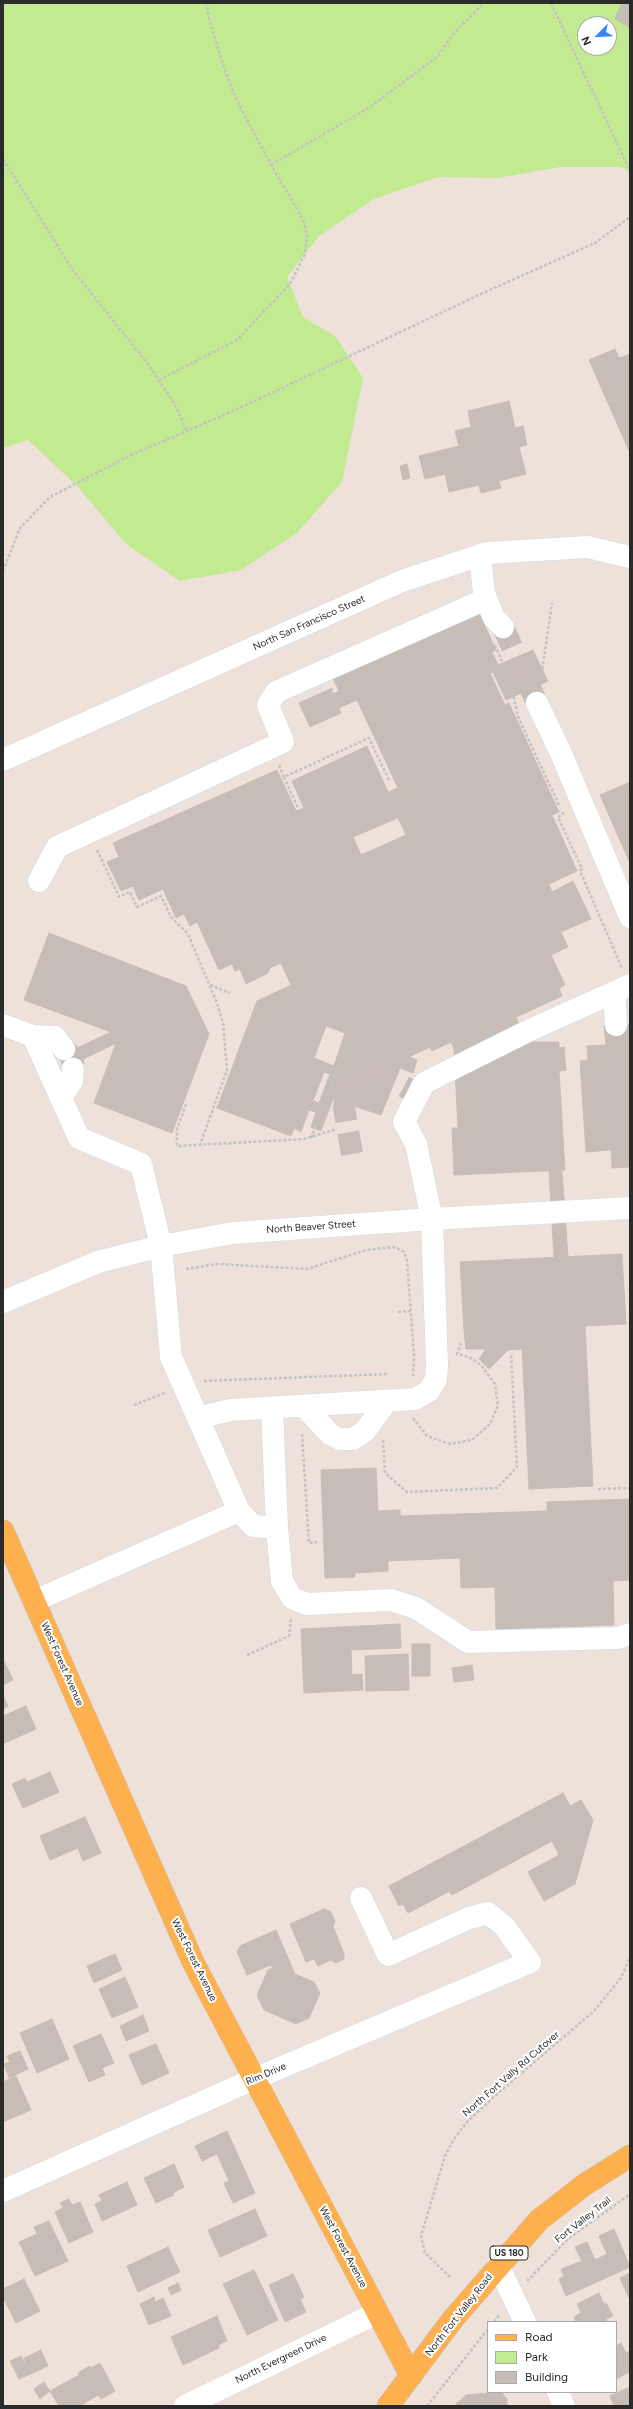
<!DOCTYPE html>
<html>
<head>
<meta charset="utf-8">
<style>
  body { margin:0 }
  #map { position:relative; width:633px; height:2409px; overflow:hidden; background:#eee1da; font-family:Figtree,sans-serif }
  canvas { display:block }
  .frame { position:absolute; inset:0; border:4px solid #2a2a2a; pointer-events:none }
  .legend { position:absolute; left:487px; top:2321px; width:130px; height:72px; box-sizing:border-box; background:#fff; border:1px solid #aaa; margin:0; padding:5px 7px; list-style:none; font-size:12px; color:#2a2a2a }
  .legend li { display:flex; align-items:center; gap:8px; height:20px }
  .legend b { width:20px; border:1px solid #aaa }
  .north { position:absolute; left:577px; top:16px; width:40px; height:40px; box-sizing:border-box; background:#fff; border:1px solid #aaa; border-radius:50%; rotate:246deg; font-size:11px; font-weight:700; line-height:16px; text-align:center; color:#2a2a2a }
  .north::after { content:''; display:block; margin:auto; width:14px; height:18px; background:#3686ff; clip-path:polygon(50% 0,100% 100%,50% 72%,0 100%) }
</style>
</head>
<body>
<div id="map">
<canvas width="633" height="2409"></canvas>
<div class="frame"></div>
<ul class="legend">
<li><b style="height:5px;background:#feb04e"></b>Road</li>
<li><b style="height:11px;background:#c2ea91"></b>Park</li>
<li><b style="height:11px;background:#c5bdb6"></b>Building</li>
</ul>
<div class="north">N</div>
</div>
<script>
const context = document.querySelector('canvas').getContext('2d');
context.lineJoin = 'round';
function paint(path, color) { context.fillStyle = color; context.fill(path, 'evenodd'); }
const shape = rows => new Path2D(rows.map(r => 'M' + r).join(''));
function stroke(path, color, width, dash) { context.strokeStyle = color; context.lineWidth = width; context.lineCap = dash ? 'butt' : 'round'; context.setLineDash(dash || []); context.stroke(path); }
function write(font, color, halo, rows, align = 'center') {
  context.font = font + ' Figtree,sans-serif'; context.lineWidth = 4; context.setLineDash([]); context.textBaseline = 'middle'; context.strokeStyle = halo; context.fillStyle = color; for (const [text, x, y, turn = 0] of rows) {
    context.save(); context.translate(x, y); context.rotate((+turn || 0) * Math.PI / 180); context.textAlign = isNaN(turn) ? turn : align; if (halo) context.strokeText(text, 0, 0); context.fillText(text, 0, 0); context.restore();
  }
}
const green = shape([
  [3,3,630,3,630,172,620,167,560,167,498,178,438,177,374,199,319,236,287,277,303,317,335,336,363,378,342,482,297,533,241,570,180,581,127,545,78,487,28,440,3,448],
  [585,24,609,24,609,48,585,48]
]);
const building = shape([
  [622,3,630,3,630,30,629,27,615,19,622,3],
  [615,349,619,358,630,354,630,453,589,360,615,349],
  [509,401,515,428,523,426,527,445,519,447,526,474,499,481,501,488,481,493,479,485,449,492,445,474,425,479,419,456,459,446,455,431,471,427,468,411,509,401],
  [407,464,410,478,403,480,400,466,407,464],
  [479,613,496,650,492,652,498,665,533,650,548,681,506,700,493,672,490,673,505,705,509,703,559,812,552,815,577,871,549,884,552,892,573,881,591,919,561,932,568,947,551,955,565,985,559,988,562,996,516,1017,527,1042,559,1042,559,1048,564,1047,566,1070,559,1071,565,1170,454,1175,452,1128,458,1128,454,1049,451,1042,432,1051,430,1047,409,1057,417,1060,413,1073,400,1068,381,1115,333,1099,321,1131,311,1127,316,1112,309,1110,301,1132,294,1128,291,1136,217,1108,257,1001,291,985,281,963,270,968,268,973,246,984,240,969,235,971,232,964,219,970,197,922,190,926,184,914,176,918,163,889,139,900,133,886,121,891,107,862,119,857,113,843,277,770,296,811,304,808,292,781,367,746,388,792,398,788,357,700,339,708,341,713,310,727,299,703,330,689,333,694,339,691,333,679,479,613],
  [398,818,406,835,361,855,353,837,398,818],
  [326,1026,345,1033,334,1066,314,1058,326,1026],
  [324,1072,330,1074,319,1103,313,1101,324,1072],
  [630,782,630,863,600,795,630,782],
  [49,933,186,986,209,1034,172,1133,94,1103,116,1043,125,1039,120,1028,111,1032,24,1000,49,933],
  [630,1024,630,1167,612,1168,611,1150,586,1152,580,1061,588,1060,587,1046,606,1045,604,1026,630,1024],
  [120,1028,125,1039,83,1059,84,1064,66,1073,57,1053,75,1044,77,1048,120,1028],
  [549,1171,562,1171,568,1257,554,1257,549,1171],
  [622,1254,626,1324,585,1326,593,1486,529,1489,521,1327,464,1330,460,1262,622,1254],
  [521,1327,522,1349,508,1350,489,1369,479,1359,486,1349,466,1349,464,1330,521,1327],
  [376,1468,378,1511,400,1510,400,1516,547,1511,547,1502,630,1499,630,1580,613,1581,614,1625,496,1629,495,1587,461,1588,460,1558,388,1561,388,1571,355,1573,355,1577,325,1578,321,1470,376,1468],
  [400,1624,401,1648,351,1650,352,1675,362,1674,363,1690,304,1693,301,1629,400,1624],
  [412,1644,430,1644,430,1676,412,1676,412,1644],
  [408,1654,409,1690,366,1691,365,1656,408,1654],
  [4,1661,13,1680,3,1685,3,1662,4,1661],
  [472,1665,474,1680,454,1682,452,1668,472,1665],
  [3,1695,8,1706,3,1709,3,1695],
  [26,1706,36,1729,3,1744,3,1716,26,1706],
  [50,1772,59,1792,23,1808,12,1784,25,1778,27,1782,50,1772],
  [563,1793,570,1806,581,1800,593,1820,575,1884,544,1901,528,1872,559,1855,552,1841,452,1895,450,1891,408,1913,403,1904,399,1906,389,1886,563,1793],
  [85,1817,101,1853,83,1861,78,1848,50,1860,40,1836,85,1817],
  [324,1909,330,1911,335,1921,333,1926,344,1954,344,1959,336,1963,331,1960,318,1966,314,1959,306,1962,290,1924,324,1909],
  [276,1930,295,1974,314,1982,320,1993,309,2018,296,2024,264,2010,257,1995,268,1970,273,1968,271,1965,247,1975,237,1952,240,1946,276,1930],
  [115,1954,122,1970,94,1983,87,1966,115,1954],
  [125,1977,138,2007,112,2018,99,1989,125,1977],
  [143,2015,149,2031,126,2041,120,2026,143,2015],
  [52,2019,69,2059,37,2073,20,2033,52,2019],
  [101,2034,114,2063,102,2068,105,2075,89,2082,73,2046,101,2034],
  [156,2044,169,2073,142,2085,129,2055,156,2044],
  [20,2051,28,2069,9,2078,4,2064,10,2062,7,2056,20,2051],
  [16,2076,31,2110,3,2122,3,2082,16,2076],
  [227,2131,255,2193,233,2203,224,2183,229,2181,217,2154,202,2161,195,2146,227,2131],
  [174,2164,184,2187,173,2193,174,2195,156,2203,144,2178,174,2164],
  [127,2182,137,2205,102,2221,95,2204,102,2201,99,2195,127,2182],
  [69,2199,72,2205,80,2202,93,2232,69,2243,55,2212,63,2208,60,2203,69,2199],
  [255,2209,267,2236,220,2257,208,2230,255,2209],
  [49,2221,68,2261,35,2276,19,2242,37,2234,34,2227,49,2221],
  [614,2229,630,2267,566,2296,559,2279,564,2276,561,2269,582,2261,575,2247,587,2242,595,2260,607,2254,599,2236,614,2229],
  [168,2247,180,2272,138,2292,127,2266,168,2247],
  [254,2270,278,2320,247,2335,223,2284,254,2270],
  [630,2273,630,2297,629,2298,620,2278,630,2273],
  [293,2274,304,2297,300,2299,306,2312,285,2322,269,2285,293,2274],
  [24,2279,40,2311,16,2323,3,2297,3,2289,24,2279],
  [178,2283,181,2290,171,2295,168,2288,178,2283],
  [599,2293,604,2304,606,2303,613,2316,606,2319,607,2322,576,2322,574,2317,581,2313,577,2304,599,2293],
  [154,2297,155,2302,163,2298,171,2316,149,2325,140,2304,154,2297],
  [217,2316,227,2341,218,2345,219,2348,183,2365,171,2337,217,2316],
  [621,2343,626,2353,630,2351,630,2372,616,2379,616,2346,621,2343],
  [41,2350,48,2366,31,2374,24,2358,41,2350],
  [21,2356,31,2374,19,2379,10,2361,21,2356],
  [100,2363,115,2391,101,2399,98,2395,80,2406,59,2406,50,2391,79,2375,78,2373,90,2366,91,2368,100,2363],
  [44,2382,50,2391,40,2399,34,2389,44,2382],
  [630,2387,630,2406,614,2406,610,2396,630,2387],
  [501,2392,507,2399,507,2406,454,2406,466,2395,501,2392]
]);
const minorTunnel = shape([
  [503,627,537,703],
  [352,1154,344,1108,348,1088,358,1076,378,1073,418,1094]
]);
const path = shape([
  [551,3,630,171],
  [3,159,72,269,148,364,174,403,187,431],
  [271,165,370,107,437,57,454,33,484,3],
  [159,380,237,340,290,284,305,254,307,236,304,221,271,165,237,101,224,68,210,22,206,3],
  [3,571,20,528,50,497,131,455,231,412,483,293,595,243,630,217],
  [495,645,510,680,518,717,559,805],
  [531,682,541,678,552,603],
  [331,688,337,701],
  [513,691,526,685],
  [279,765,284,777,369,738,389,780],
  [284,777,298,808],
  [562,812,563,814,558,817,582,869,580,871,622,968],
  [97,850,119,897,130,892,137,907,161,896,171,917,188,934,217,1003,223,1023,227,1070,200,1145],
  [210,985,230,993],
  [186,1104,177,1129,177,1146,304,1139,337,1129],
  [311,1138,348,1041,414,1066],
  [186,1269,217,1264,307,1269,366,1250,394,1247,404,1252,407,1260,414,1356,413,1377],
  [398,1312,411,1311],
  [204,1381,387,1374],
  [134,1405,165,1393],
  [413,1418,427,1436,450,1444,472,1440,490,1424,498,1405,495,1384,481,1365,469,1357,457,1354,461,1343],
  [302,1434,309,1543,317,1542],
  [383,1440,385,1473,407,1492,497,1488,517,1467,511,1353],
  [598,1489,630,1488],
  [247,1655,289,1636,291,1619],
  [450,2277,425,2253,421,2236,445,2156,454,2139,467,2122,498,2093,593,2012,621,1978,630,1957],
  [527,2281,568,2239,630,2194],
  [494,2322,500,2314],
  [427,2406,488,2329]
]);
const minor = shape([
  [480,555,484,593,494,618,503,627],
  [537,703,560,751,630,917],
  [3,760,402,581,487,553,588,547,630,557],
  [39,881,57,847,283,742,268,705,276,692,486,599],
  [614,992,616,1025],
  [3,1025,33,1036,79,1138,141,1164,161,1246,171,1357,239,1511,253,1526,277,1528],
  [33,1036,55,1037,64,1049],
  [61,1097,72,1081,73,1069],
  [3,1302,98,1262,161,1246,233,1233,432,1219,630,1208],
  [304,1406,330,1434,339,1439,353,1439,365,1431,387,1401],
  [272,1408,277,1528,282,1581,292,1598,307,1604,391,1600,416,1608,468,1642,618,1638,630,1634],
  [198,1418,230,1410,415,1399,429,1391,436,1379,437,1365,432,1219,416,1144,404,1122,424,1083,530,1030,630,985],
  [34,1601,239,1511],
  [3,2191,254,2079,530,1962,504,1926,488,1913,469,1918,388,1955,361,1898],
  [498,2265,525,2322],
  [558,2392,564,2406],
  [185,2406,377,2313]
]);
const major = shape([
  [3,1531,194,1964,411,2376],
  [388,2406,453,2319,539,2220,584,2185,630,2156]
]);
const shields = [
  [509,2253,38]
];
const shieldNames = [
  ["US 180",509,2253]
];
const streetNames = [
  ["North San Francisco Street",309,623,-24],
  ["North Beaver Street",311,1227,-4],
  ["West Forest Avenue",62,1664,66],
  ["West Forest Avenue",194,1960,64],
  ["Rim Drive",266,2074,-23],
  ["North Fort Vally Rd Cutover",511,2074,-41],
  ["Fort Valley Trail",583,2220,-38],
  ["West Forest Avenue",343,2247,62],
  ["North Fort Valley Road",459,2315,-52],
  ["North Evergreen Drive",281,2359,-26]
];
paint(green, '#c2ea91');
paint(building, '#c5bdb6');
stroke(building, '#c9bdb4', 1);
stroke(minorTunnel, '#c7bcb7', 22, [22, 11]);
stroke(minor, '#cfd8e4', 23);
stroke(major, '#c3c3c3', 23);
stroke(path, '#c3c3c3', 2.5, [3, 2]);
stroke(minor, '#fff', 22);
stroke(major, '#feb04e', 22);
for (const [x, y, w] of shields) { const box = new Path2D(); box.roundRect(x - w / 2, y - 7, w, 14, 3); context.fillStyle = '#fff'; context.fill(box); stroke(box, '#2a2a2a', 1); }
write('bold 9px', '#2a2a2a', null, shieldNames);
write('10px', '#2a2a2a', '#fff', streetNames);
</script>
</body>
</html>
